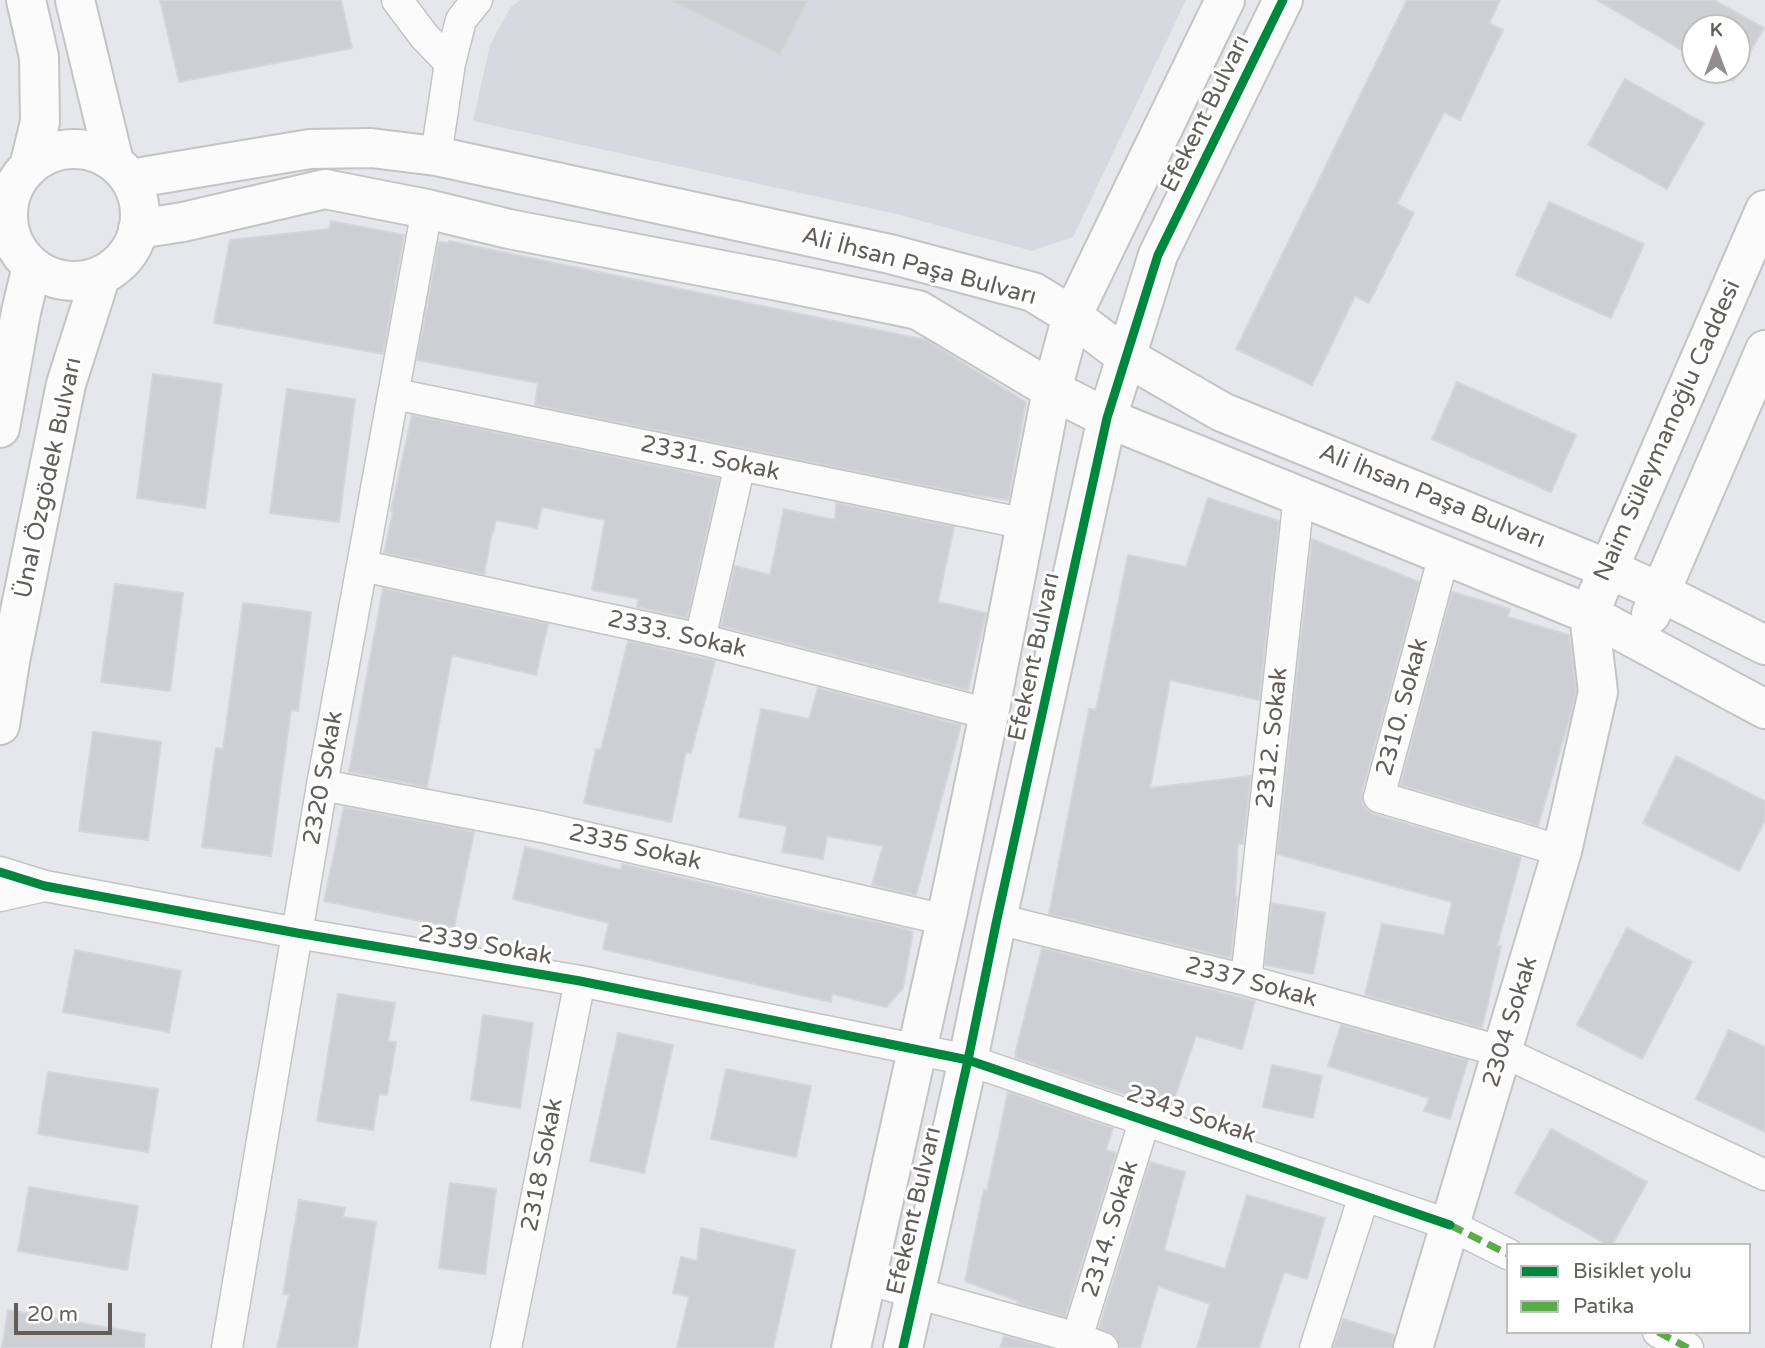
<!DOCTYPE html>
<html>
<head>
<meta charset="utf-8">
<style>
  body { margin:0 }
  #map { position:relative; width:1765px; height:1348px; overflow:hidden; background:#e5e7eb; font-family:"Varela Round",sans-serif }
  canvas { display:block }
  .legend { position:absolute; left:1506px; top:1243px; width:245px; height:91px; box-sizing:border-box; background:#fff; border:2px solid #c1bfbd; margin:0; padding:9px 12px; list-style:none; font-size:21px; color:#645e5a }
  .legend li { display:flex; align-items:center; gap:14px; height:35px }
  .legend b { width:35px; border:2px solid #c1bfbd }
  .north { position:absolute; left:1681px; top:14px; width:70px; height:70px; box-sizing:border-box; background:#fff; border:2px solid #c1bfbd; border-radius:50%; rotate:0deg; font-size:19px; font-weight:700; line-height:28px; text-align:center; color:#645e5a }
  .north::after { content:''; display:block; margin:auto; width:24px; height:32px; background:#918e8d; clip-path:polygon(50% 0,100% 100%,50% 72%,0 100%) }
  .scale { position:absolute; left:14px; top:1303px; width:98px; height:32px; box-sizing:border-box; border:4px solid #645e5a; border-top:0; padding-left:9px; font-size:21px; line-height:24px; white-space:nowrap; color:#645e5a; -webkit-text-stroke:5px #fff; paint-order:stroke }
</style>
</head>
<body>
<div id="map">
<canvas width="1765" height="1348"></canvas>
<ul class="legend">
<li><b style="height:9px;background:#00873e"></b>Bisiklet yolu</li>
<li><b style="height:9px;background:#5aab4a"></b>Patika</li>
</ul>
<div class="north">K</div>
<div class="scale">20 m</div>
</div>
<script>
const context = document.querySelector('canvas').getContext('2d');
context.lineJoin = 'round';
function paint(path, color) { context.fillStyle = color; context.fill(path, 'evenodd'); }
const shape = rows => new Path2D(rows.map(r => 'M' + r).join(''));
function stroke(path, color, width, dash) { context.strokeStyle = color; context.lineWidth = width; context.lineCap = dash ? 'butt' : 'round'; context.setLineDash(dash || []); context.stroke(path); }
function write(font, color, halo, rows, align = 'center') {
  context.font = font + ' "Varela Round",sans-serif'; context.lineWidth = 6; context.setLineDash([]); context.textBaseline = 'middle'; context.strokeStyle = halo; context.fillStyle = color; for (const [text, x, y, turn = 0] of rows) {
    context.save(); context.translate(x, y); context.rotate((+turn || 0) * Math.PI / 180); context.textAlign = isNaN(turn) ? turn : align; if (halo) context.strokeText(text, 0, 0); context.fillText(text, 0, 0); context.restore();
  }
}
const education = shape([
  [520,0,1186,0,1073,237,1032,251,896,214,473,121,490,45,510,8]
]);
const building = shape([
  [160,0,341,0,352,48,179,82,160,0],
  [669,0,808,0,780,55,669,0],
  [1407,0,1500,0,1489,23,1503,30,1460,120,1444,112,1397,204,1414,213,1369,303,1355,296,1312,385,1236,349,1407,0],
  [1597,0,1714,0,1764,28,1733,81,1715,70,1737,70,1737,28,1695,28,1695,58,1597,0],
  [1625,79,1704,123,1667,189,1588,145,1625,79],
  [1549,202,1644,244,1611,318,1516,275,1549,202],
  [331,221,404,235,383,354,214,323,230,240,329,229,331,221],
  [449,241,926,340,1026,402,1008,500,961,493,535,405,538,383,417,360,439,242,448,243,449,241],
  [153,374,222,384,205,508,137,498,153,374],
  [1457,382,1576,435,1551,492,1432,439,1457,382],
  [287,389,355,399,339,522,270,513,287,389],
  [412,415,719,479,687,618,637,607,639,599,592,590,605,520,542,507,537,528,496,520,493,533,492,532,484,574,384,553,393,512,391,511,412,415],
  [1208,498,1279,521,1259,700,1170,680,1150,788,1251,776,1243,844,1238,843,1235,897,1237,897,1231,958,1049,914,1089,709,1096,710,1128,555,1186,567,1208,498],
  [836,503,954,527,938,602,986,613,968,690,721,626,735,566,770,575,784,509,835,520,836,503],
  [1312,539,1419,582,1362,792,1362,801,1366,809,1374,814,1521,857,1497,946,1501,946,1482,1028,1365,995,1382,924,1444,935,1452,902,1277,854,1312,539],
  [115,584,183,593,170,691,101,682,115,584],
  [383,588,548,624,536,675,452,655,427,787,349,772,383,588],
  [1452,592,1510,609,1508,617,1569,635,1576,691,1569,720,1538,826,1400,785,1452,592],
  [243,603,311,612,298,711,291,710,271,856,202,847,216,748,223,749,243,603],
  [628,641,715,661,691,753,686,752,671,822,584,803,596,749,601,750,628,641],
  [818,688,961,725,916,895,872,885,883,846,827,836,823,859,782,852,787,826,739,817,761,709,809,719,818,688],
  [93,732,161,742,148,840,79,831,93,732],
  [1676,756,1765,801,1765,820,1739,871,1643,823,1676,756],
  [344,807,474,832,454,928,324,901,344,807],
  [525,847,621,870,622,864,853,918,863,919,907,929,913,932,903,988,886,1007,832,994,831,1002,603,949,609,923,513,899,525,847],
  [1272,903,1325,913,1313,974,1265,965,1272,903],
  [1627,928,1692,962,1642,1059,1577,1025,1627,928],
  [1042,948,1255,1001,1242,1049,1196,1036,1170,1111,1151,1103,1016,1058,1016,1055,1015,1054,1042,948],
  [75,950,181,971,169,1032,63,1012,75,950],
  [338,994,395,1003,388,1041,396,1042,387,1095,379,1094,373,1130,317,1121,338,994],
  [483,1015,533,1023,520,1108,471,1100,483,1015],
  [1341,1025,1468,1060,1450,1119,1424,1111,1429,1098,1328,1066,1341,1025],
  [1729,1030,1765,1047,1765,1132,1696,1099,1729,1030],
  [618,1033,673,1045,644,1173,590,1161,618,1033],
  [1272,1065,1322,1076,1313,1118,1263,1107,1272,1065],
  [726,1069,811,1086,796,1157,711,1139,726,1069],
  [48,1072,158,1089,148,1152,38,1134,48,1072],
  [1008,1092,1113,1128,1106,1150,1116,1153,1065,1317,1017,1303,1018,1301,965,1281,984,1189,987,1191,1008,1092],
  [1551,1129,1647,1182,1612,1245,1608,1245,1515,1193,1551,1129],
  [1150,1162,1185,1172,1164,1250,1225,1269,1247,1195,1325,1218,1307,1279,1284,1272,1259,1348,1197,1348,1210,1304,1158,1286,1140,1348,1120,1348,1116,1337,1099,1328,1150,1162],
  [450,1183,496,1189,485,1274,439,1268,450,1183],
  [29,1187,138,1206,127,1270,18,1251,29,1187],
  [299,1200,345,1208,343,1217,376,1222,357,1348,277,1348,289,1295,283,1294,299,1200],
  [701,1228,795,1250,773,1348,677,1348,689,1297,673,1293,681,1257,697,1261,701,1228],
  [8,1310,145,1334,144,1348,2,1348,8,1310],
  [1343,1319,1394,1335,1392,1348,1333,1348,1343,1319],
  [1004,1336,1048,1348,1000,1348,1004,1336]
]);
const street = shape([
  [397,0,424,36,450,63],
  [436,156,450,63,461,20,477,0],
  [395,394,1026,524],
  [1444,555,1379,797,1562,851],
  [363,566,700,639,989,714],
  [700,639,740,465],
  [322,785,542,827,946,920],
  [0,872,45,886,297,933,580,981,968,1060,1450,1225,1508,1254],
  [0,896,44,886],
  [997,919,1246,980,1503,1052,1765,1175],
  [1246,980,1299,496],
  [866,1279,1077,1338,1103,1348],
  [1658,1332,1688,1348],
  [1077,1338,1145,1119],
  [227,1348,322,785,427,209],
  [506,1348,580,981],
  [1315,1348,1364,1196]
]);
const secondary = shape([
  [26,0,39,57,40,122,29,167],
  [75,0,114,162],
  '8 215a66 66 0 1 1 132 0a66 66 0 1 1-132 0Z',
  [130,179,310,149,371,148,436,156,890,254,1033,292,1072,316,1125,356,1222,412,1608,569,1660,592,1765,645],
  [138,229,183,222,325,189,427,209,509,229,773,280,918,310,1052,390,1107,418,1589,614,1765,709],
  [0,428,21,312,32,266],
  [1651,614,1765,350],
  [0,725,10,661,66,384,101,275],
  [851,1348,946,920,989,714,1052,390,1072,316,1225,0],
  [903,1348,968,1060,997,919,1107,418,1158,255,1283,0],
  [1413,1348,1562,851,1598,692,1589,614,1765,210]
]);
const quiet = shape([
  [1450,1225,1508,1254],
  [1658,1332,1688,1348]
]);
const cycleway = shape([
  [0,872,45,886,297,933,580,981,968,1060,1450,1225],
  [903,1348,968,1060,997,919,1107,418,1158,255,1283,0]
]);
const streetNames = [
  ["Efekent Bulvarı",1206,114,-64],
  ["Ali İhsan Paşa Bulvarı",919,267,15],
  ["Naim Süleymanoğlu Caddesi",1668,431,-66],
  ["2331. Sokak",710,459,12],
  ["Ünal Özgödek Bulvarı",49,478,-78],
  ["Ali İhsan Paşa Bulvarı",1432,497,22],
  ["2333. Sokak",677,635,13],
  ["Efekent Bulvarı",1035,657,-78],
  ["2310. Sokak",1403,707,-75],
  ["2312. Sokak",1273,738,-84],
  ["2320 Sokak",324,778,-80],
  ["2335 Sokak",635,848,13],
  ["2339 Sokak",485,946,10],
  ["2337 Sokak",1251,983,15],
  ["2304 Sokak",1511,1022,-73],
  ["2343 Sokak",1191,1115,19],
  ["2318 Sokak",543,1165,-79],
  ["Efekent Bulvarı",915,1211,-77],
  ["2314. Sokak",1111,1229,-73]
];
paint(education, '#d6d9e0');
paint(building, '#cecfd2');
stroke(building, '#d4d6da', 2);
stroke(street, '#c4c4c4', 33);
stroke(secondary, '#c5c4c5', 42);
stroke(street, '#fbfbfc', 30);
stroke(secondary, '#fbfbfc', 38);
stroke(quiet, '#5aab4a', 7, [14, 7]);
stroke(cycleway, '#00873e', 9);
write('24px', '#645e5a', '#fff', streetNames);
</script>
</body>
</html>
